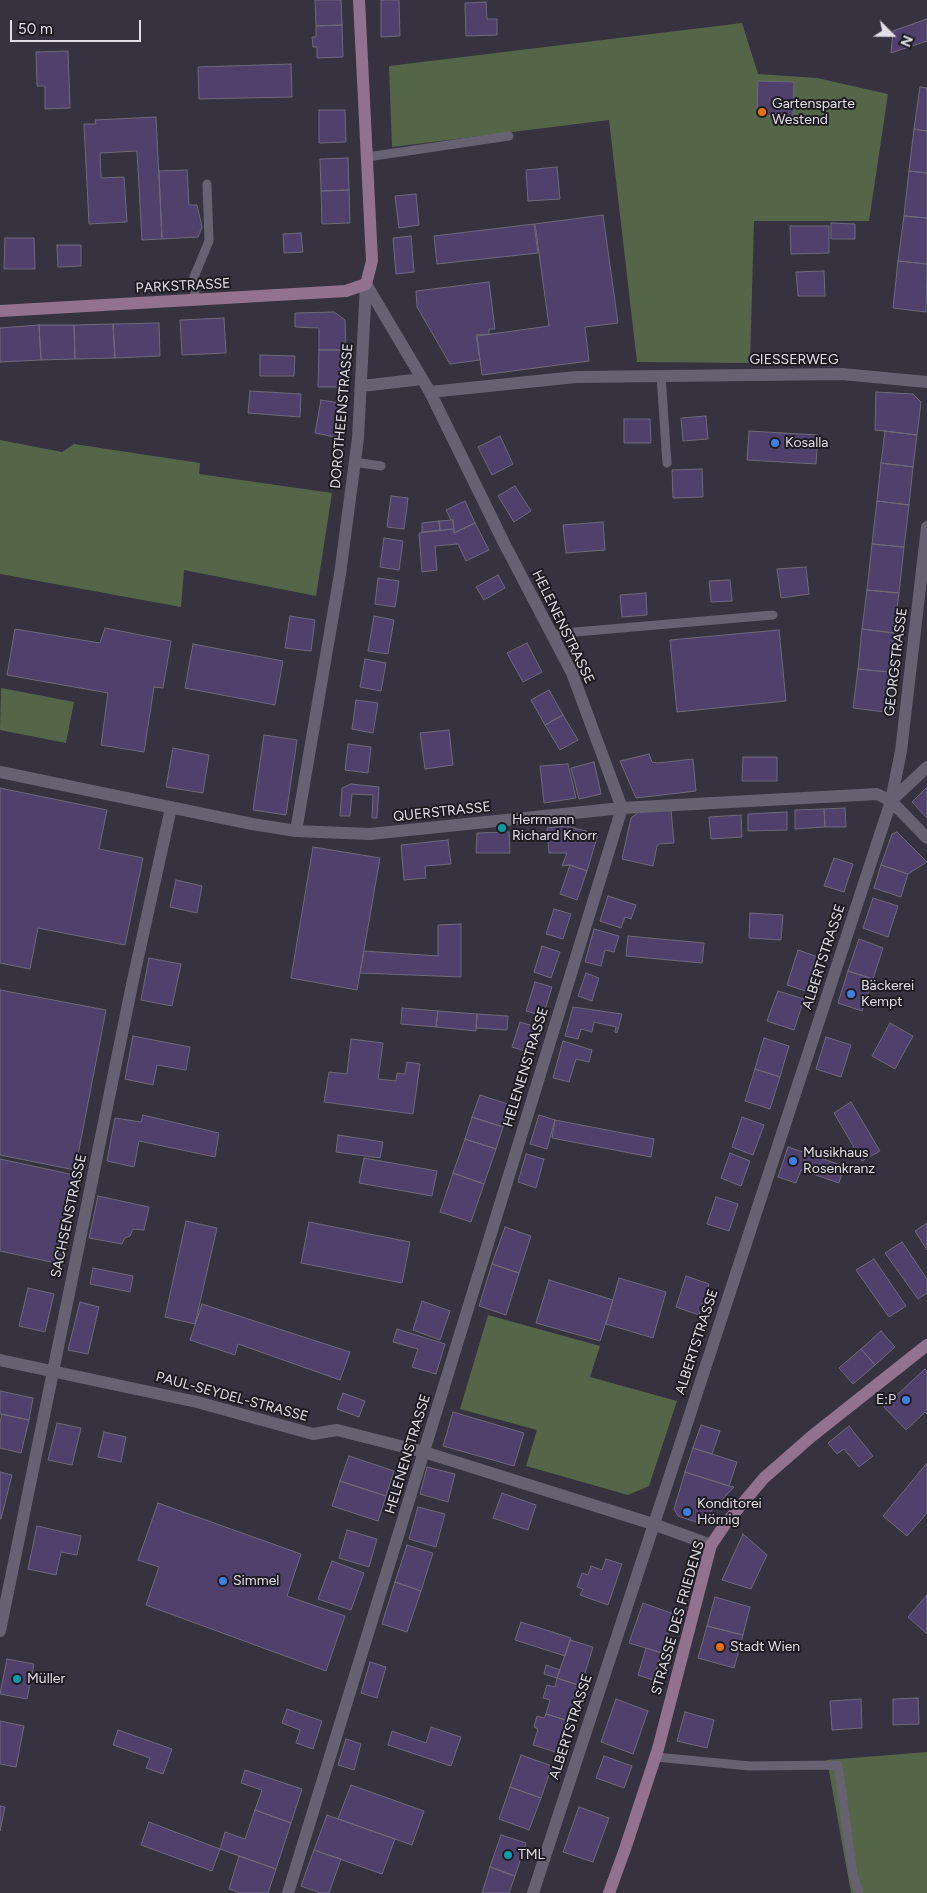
<!DOCTYPE html>
<html>
<head>
<meta charset="utf-8">
<style>
  body { margin:0 }
  #map { position:relative; width:927px; height:1893px; overflow:hidden; background:#363240; font-family:Figtree,sans-serif }
  canvas { display:block }
  .north { position:absolute; left:867px; top:10px; width:50px; height:50px; -webkit-text-stroke:4px #1d1b21; paint-order:stroke; rotate:113deg; font-size:14px; font-weight:700; line-height:20px; text-align:center; color:#e1dee7 }
  .north::after { content:''; display:block; margin:auto; width:18px; height:22px; background:#e1dee7; clip-path:polygon(50% 0,100% 100%,50% 72%,0 100%) }
  .scale { position:absolute; left:10px; top:20px; width:131px; height:22px; box-sizing:border-box; border:2px solid #e1dee7; border-top:0; padding-left:6px; font-size:15px; line-height:18px; white-space:nowrap; color:#e1dee7; -webkit-text-stroke:4px #1d1b21; paint-order:stroke }
</style>
</head>
<body>
<div id="map">
<canvas width="927" height="1893"></canvas>
<div class="north">N</div>
<div class="scale">50 m</div>
</div>
<script>
const context = document.querySelector('canvas').getContext('2d');
context.lineJoin = 'round';
function paint(path, color) { context.fillStyle = color; context.fill(path, 'evenodd'); }
const shape = rows => new Path2D(rows.map(r => 'M' + r).join(''));
function stroke(path, color, width, dash) { context.strokeStyle = color; context.lineWidth = width; context.lineCap = dash ? 'butt' : 'round'; context.setLineDash(dash || []); context.stroke(path); }
function write(font, color, halo, rows, align = 'center') {
  context.font = font + ' Figtree,sans-serif'; context.lineWidth = 4; context.setLineDash([]); context.textBaseline = 'middle'; context.strokeStyle = halo; context.fillStyle = color; for (const [text, x, y, turn = 0] of rows) {
    context.save(); context.translate(x, y); context.rotate((+turn || 0) * Math.PI / 180); context.textAlign = isNaN(turn) ? turn : align; if (halo) context.strokeText(text, 0, 0); context.fillText(text, 0, 0); context.restore();
  }
}
const green = shape([
  [742,23,758,74,817,78,888,94,869,221,754,221,750,363,637,362,609,120,392,147,389,66],
  [0,440,62,452,74,444,200,463,199,474,332,493,316,596,184,570,181,607,0,574],
  [1,688,74,702,66,743,0,730],
  [488,1315,600,1346,590,1377,677,1401,649,1486,628,1495,526,1466,537,1430,460,1409],
  [927,1752,927,1893,851,1893,827,1760]
]);
const building = shape([
  [315,0,341,0,342,25,316,26,315,0],
  [381,0,399,0,400,36,381,37,381,0],
  [486,2,487,19,497,19,497,35,466,36,465,3,486,2],
  [927,19,927,41,891,53,893,31,927,19],
  [342,25,343,57,317,58,317,47,313,47,312,37,316,37,316,26,342,25],
  [68,51,70,108,45,109,45,86,37,86,36,52,68,51],
  [291,64,292,97,199,99,198,67,291,64],
  [758,81,794,82,793,116,757,115,758,81],
  [920,87,927,88,927,131,914,129,920,87],
  [319,110,345,110,346,142,319,143,319,110],
  [156,117,162,239,142,240,137,151,100,153,101,178,124,177,127,222,89,224,84,124,96,124,95,120,156,117],
  [914,129,927,131,927,173,909,171,914,129],
  [348,158,349,190,321,191,320,159,348,158],
  [557,167,560,199,528,201,526,170,557,167],
  [187,170,189,205,197,205,202,227,198,237,162,239,159,171,187,170],
  [909,171,927,173,927,218,904,216,909,171],
  [349,190,350,223,322,224,321,191,349,190],
  [416,194,419,225,399,228,395,196,416,194],
  [603,215,618,323,585,327,589,361,482,375,477,336,549,326,535,224,603,215],
  [904,216,927,218,927,264,898,261,904,216],
  [831,223,855,224,855,239,831,239,831,223],
  [534,224,538,253,437,264,434,236,534,224],
  [790,226,829,226,829,253,791,254,790,226],
  [301,233,303,252,284,253,283,234,301,233],
  [411,236,414,272,396,274,393,238,411,236],
  [5,238,34,238,35,269,4,269,5,238],
  [57,245,81,245,81,266,58,267,57,245],
  [898,261,927,264,926,312,893,308,898,261],
  [824,271,825,296,798,296,796,272,824,271],
  [489,282,495,329,489,329,489,334,476,335,480,360,450,364,417,307,416,291,489,282],
  [334,312,345,320,346,350,319,350,319,328,295,327,295,313,334,312],
  [224,318,226,353,182,355,180,320,224,318],
  [159,323,160,356,115,358,113,324,159,323],
  [113,324,115,358,75,359,74,325,113,324],
  [39,325,74,325,75,359,41,360,39,325],
  [39,325,41,360,0,362,0,328,39,325],
  [319,350,346,350,345,387,318,387,319,350],
  [260,355,295,356,294,376,260,376,260,355],
  [250,391,301,394,300,417,248,413,250,391],
  [876,392,913,394,921,402,917,435,875,430,876,392],
  [321,400,346,404,340,438,315,433,321,400],
  [706,416,708,439,683,441,681,418,706,416],
  [624,419,650,419,651,443,624,443,624,419],
  [749,431,818,435,816,464,747,460,749,431],
  [885,431,917,435,913,467,881,463,885,431],
  [500,436,513,464,492,475,478,447,500,436],
  [881,463,913,467,909,505,877,501,881,463],
  [702,469,703,497,673,498,672,470,702,469],
  [515,486,531,511,514,522,498,496,515,486],
  [391,496,408,498,404,529,387,527,391,496],
  [465,501,475,523,454,533,453,520,451,520,446,510,465,501],
  [877,501,909,505,904,547,872,544,877,501],
  [453,520,454,529,440,530,439,521,453,520],
  [439,521,440,530,422,532,422,523,439,521],
  [603,522,605,550,566,553,563,525,603,522],
  [475,523,489,550,466,561,458,544,435,546,437,570,422,572,419,533,454,529,454,533,475,523],
  [384,538,403,541,399,570,380,567,384,538],
  [872,544,904,547,899,593,867,590,872,544],
  [806,567,809,594,781,598,777,569,806,567],
  [498,575,505,588,484,600,476,587,498,575],
  [378,578,399,581,395,607,375,604,378,578],
  [730,580,732,601,711,602,709,581,730,580],
  [867,590,899,593,894,633,862,629,867,590],
  [646,593,647,615,622,617,620,595,646,593],
  [290,616,315,620,311,651,285,648,290,616],
  [374,616,394,620,388,654,368,651,374,616],
  [105,628,171,641,163,688,154,687,144,752,101,745,108,693,7,675,15,629,100,643,105,628],
  [862,629,894,633,889,672,858,669,862,629],
  [779,630,786,701,677,712,670,640,779,630],
  [527,643,542,672,523,682,507,653,527,643],
  [193,644,283,661,275,705,185,688,193,644],
  [365,659,386,663,381,691,360,687,365,659],
  [858,669,889,672,885,712,853,708,858,669],
  [549,690,563,715,545,725,531,700,549,690],
  [356,700,378,703,373,733,352,729,356,700],
  [563,715,578,740,560,750,545,725,563,715],
  [449,730,453,765,425,769,420,733,449,730],
  [264,735,297,740,286,815,253,810,264,735],
  [348,744,371,747,368,773,345,770,348,744],
  [173,748,209,755,203,793,166,787,173,748],
  [649,754,652,762,658,763,693,759,696,791,636,798,620,761,649,754],
  [743,757,777,757,777,781,742,781,743,757],
  [594,762,601,794,579,799,571,768,594,762],
  [568,764,576,798,544,803,540,766,568,764],
  [351,784,379,787,377,818,372,818,373,795,352,794,350,816,340,816,342,788,351,784],
  [927,787,927,818,912,802,927,787],
  [0,788,107,810,99,849,143,858,125,945,38,928,30,969,0,963,0,788],
  [845,808,846,827,825,827,824,809,845,808],
  [671,809,674,843,659,844,657,846,653,866,622,859,631,818,639,812,671,809],
  [824,809,825,827,795,829,795,810,824,809],
  [787,812,787,830,748,831,748,814,787,812],
  [741,815,742,837,711,839,709,817,741,815],
  [566,826,598,834,587,871,570,865,562,866,567,853,549,853,547,828,566,826],
  [509,832,510,853,476,853,477,833,509,832],
  [897,832,927,862,908,874,881,865,892,834,897,832],
  [448,840,451,864,425,866,426,878,404,880,401,845,448,840],
  [313,847,380,858,357,990,291,978,313,847],
  [834,858,853,864,844,892,824,886,834,858],
  [570,865,587,871,577,900,560,894,570,865],
  [881,865,908,874,901,897,874,888,881,865],
  [176,880,202,886,197,913,170,907,176,880],
  [608,896,636,905,631,919,625,917,621,928,600,921,608,896],
  [873,898,898,906,888,937,863,928,873,898],
  [554,909,571,914,563,939,546,934,554,909],
  [750,913,783,915,781,940,749,938,750,913],
  [461,924,461,977,360,973,364,951,438,956,438,925,461,924],
  [594,929,619,936,614,952,605,950,601,966,585,962,594,929],
  [628,936,704,943,702,963,626,956,628,936],
  [859,939,883,948,873,979,848,971,859,939],
  [542,946,560,952,551,978,534,972,542,946],
  [798,950,821,958,809,992,787,985,798,950],
  [149,958,181,964,172,1006,141,1000,149,958],
  [848,971,873,979,862,1011,838,1003,848,971],
  [586,973,599,978,592,1001,578,996,586,973],
  [535,982,552,987,543,1016,526,1011,535,982],
  [0,990,106,1010,75,1170,0,1155,0,990],
  [778,991,804,999,794,1030,767,1021,778,991],
  [573,1007,622,1014,617,1033,615,1032,616,1027,594,1022,592,1032,581,1029,578,1039,565,1036,573,1007],
  [402,1008,438,1011,436,1027,401,1024,402,1008],
  [438,1011,477,1014,476,1031,436,1027,438,1011],
  [477,1014,508,1016,507,1030,476,1028,477,1014],
  [520,1022,540,1028,532,1053,512,1047,520,1022],
  [890,1023,913,1036,895,1069,872,1056,890,1023],
  [133,1036,190,1047,186,1070,157,1065,153,1085,125,1079,133,1036],
  [826,1037,851,1045,841,1077,816,1069,826,1037],
  [764,1038,789,1046,780,1077,755,1069,764,1038],
  [351,1039,383,1043,378,1079,396,1081,397,1073,405,1074,407,1062,420,1064,413,1114,324,1102,329,1072,347,1074,351,1039],
  [563,1041,592,1050,589,1062,576,1059,569,1082,553,1078,563,1041],
  [755,1069,780,1077,770,1109,745,1101,755,1069],
  [480,1095,511,1105,503,1127,472,1117,480,1095],
  [851,1102,880,1151,862,1161,834,1113,851,1102],
  [143,1115,219,1133,215,1157,139,1141,134,1167,107,1161,115,1118,141,1122,143,1115],
  [539,1115,555,1120,547,1149,530,1144,539,1115],
  [472,1117,503,1127,496,1149,465,1139,472,1117],
  [742,1117,764,1125,753,1155,732,1147,742,1117],
  [555,1120,654,1139,651,1157,552,1138,555,1120],
  [338,1135,383,1142,380,1158,336,1152,338,1135],
  [465,1139,496,1149,484,1184,453,1173,465,1139],
  [788,1147,844,1166,839,1183,801,1170,796,1183,778,1177,788,1147],
  [730,1153,750,1161,741,1186,721,1178,730,1153],
  [526,1154,544,1159,536,1188,518,1182,526,1154],
  [364,1158,437,1171,432,1196,359,1183,364,1158],
  [0,1159,79,1176,60,1264,0,1251,0,1159],
  [453,1173,484,1184,471,1222,440,1212,453,1173],
  [98,1196,149,1207,144,1230,133,1229,130,1236,125,1238,122,1244,89,1238,98,1196],
  [716,1197,738,1204,729,1231,707,1224,716,1197],
  [186,1221,217,1228,195,1324,165,1317,186,1221],
  [309,1222,410,1242,402,1283,301,1263,309,1222],
  [927,1223,927,1250,915,1231,927,1223],
  [505,1227,531,1236,519,1273,492,1264,505,1227],
  [902,1242,927,1279,927,1293,918,1299,885,1253,902,1242],
  [874,1259,906,1306,889,1317,856,1270,874,1259],
  [492,1264,519,1273,506,1315,479,1306,492,1264],
  [93,1268,133,1276,130,1292,90,1284,93,1268],
  [686,1276,709,1284,699,1315,676,1307,686,1276],
  [619,1278,666,1292,653,1338,606,1324,619,1278],
  [549,1280,613,1300,600,1341,536,1323,549,1280],
  [28,1288,54,1294,45,1332,19,1326,28,1288],
  [422,1301,450,1311,440,1340,413,1330,422,1301],
  [80,1302,99,1307,88,1354,68,1350,80,1302],
  [202,1304,350,1352,340,1380,238,1344,235,1355,190,1340,202,1304],
  [397,1329,445,1344,436,1374,412,1367,418,1349,393,1342,397,1329],
  [881,1331,895,1347,875,1365,861,1349,881,1331],
  [861,1349,875,1365,853,1384,839,1368,861,1349],
  [925,1369,927,1371,927,1414,925,1412,906,1430,884,1407,925,1369],
  [0,1391,33,1398,29,1420,0,1414,0,1391],
  [343,1393,365,1401,359,1417,337,1409,343,1393],
  [453,1412,524,1433,514,1466,443,1446,453,1412],
  [2,1414,29,1420,21,1453,0,1448,0,1423,2,1414],
  [57,1423,81,1428,72,1465,48,1460,57,1423],
  [701,1425,720,1431,712,1454,693,1448,701,1425],
  [849,1426,873,1456,859,1467,844,1449,837,1454,828,1443,849,1426],
  [104,1432,126,1437,121,1462,98,1457,104,1432],
  [693,1448,737,1462,729,1486,685,1472,693,1448],
  [349,1456,394,1471,386,1496,340,1481,349,1456],
  [927,1463,927,1513,907,1536,883,1516,927,1463],
  [427,1467,455,1474,448,1502,420,1494,427,1467],
  [0,1472,12,1475,1,1519,0,1519,0,1472],
  [685,1472,729,1486,734,1487,704,1519,696,1522,678,1516,674,1509,685,1472],
  [340,1481,386,1496,378,1521,332,1506,340,1481],
  [502,1493,536,1505,528,1530,493,1518,502,1493],
  [158,1503,301,1554,287,1596,345,1616,326,1671,146,1605,159,1567,138,1560,158,1503],
  [418,1507,445,1514,436,1547,409,1539,418,1507],
  [37,1526,81,1536,77,1555,61,1552,56,1575,28,1569,37,1526],
  [347,1530,377,1539,369,1567,339,1558,347,1530],
  [743,1534,767,1555,751,1589,722,1580,743,1534],
  [407,1545,433,1553,421,1591,395,1582,407,1545],
  [606,1559,622,1564,608,1605,580,1595,583,1589,577,1587,582,1573,588,1575,591,1566,602,1570,606,1559],
  [332,1561,364,1573,351,1610,318,1599,332,1561],
  [395,1582,421,1591,407,1632,382,1624,395,1582],
  [927,1595,927,1634,908,1617,927,1595],
  [715,1597,750,1607,743,1635,707,1626,715,1597],
  [643,1603,674,1614,662,1653,629,1643,643,1603],
  [521,1622,571,1638,565,1656,515,1640,521,1622],
  [707,1626,743,1635,734,1668,698,1658,707,1626],
  [570,1640,593,1647,581,1686,557,1678,570,1640],
  [646,1648,662,1653,653,1680,638,1675,646,1648],
  [7,1659,34,1664,27,1699,0,1694,7,1659],
  [370,1662,386,1667,377,1698,361,1693,370,1662],
  [546,1665,560,1670,557,1678,544,1674,546,1665],
  [557,1678,581,1686,569,1721,546,1714,550,1700,543,1698,547,1685,555,1687,557,1678],
  [918,1698,919,1724,893,1725,893,1699,918,1698],
  [616,1699,648,1711,633,1754,601,1742,616,1699],
  [861,1699,862,1728,832,1730,830,1701,861,1699],
  [287,1709,322,1721,313,1749,296,1743,300,1730,282,1723,287,1709],
  [685,1712,714,1720,707,1748,677,1741,685,1712],
  [546,1714,569,1721,559,1753,533,1745,538,1729,534,1727,537,1716,544,1718,546,1714],
  [0,1721,24,1726,16,1767,0,1764,0,1721],
  [431,1727,461,1737,451,1766,388,1745,392,1731,426,1743,431,1727],
  [118,1730,172,1749,163,1774,146,1768,150,1758,113,1745,118,1730],
  [346,1739,361,1744,354,1770,338,1765,346,1739],
  [521,1755,552,1766,541,1798,510,1787,521,1755],
  [604,1756,632,1766,624,1788,596,1778,604,1756],
  [245,1770,302,1789,291,1823,255,1810,262,1790,241,1783,245,1770],
  [351,1785,424,1811,412,1845,338,1819,351,1785],
  [510,1787,541,1798,529,1830,499,1819,510,1787],
  [0,1806,5,1807,0,1831,0,1806],
  [579,1807,609,1818,593,1862,563,1852,579,1807],
  [255,1810,291,1823,276,1869,220,1849,225,1832,245,1839,255,1810],
  [327,1815,395,1839,382,1874,314,1850,327,1815],
  [149,1822,220,1849,212,1871,141,1845,149,1822],
  [501,1835,526,1843,515,1876,490,1867,501,1835],
  [314,1850,341,1859,329,1893,320,1893,301,1886,314,1850],
  [239,1856,276,1869,268,1893,240,1893,229,1889,239,1856],
  [490,1867,515,1876,509,1893,482,1893,490,1867]
]);
const lane = shape([
  [367,157,509,136],
  [195,300,194,277,209,241,207,184],
  [661,376,667,463],
  [354,462,381,466],
  [552,634,773,615],
  [656,1757,750,1766,838,1765,853,1874,859,1893]
]);
const street = shape([
  [362,386,422,379],
  [430,392,576,377,842,374,927,382],
  [0,772,252,824,296,831,370,834,622,808,877,794,891,801,927,838],
  [891,801,927,767],
  [296,831,340,574,358,438,366,284],
  [0,1360,197,1402,313,1434,337,1430,424,1452,653,1524,711,1545],
  [0,1631,133,980,171,808],
  [288,1893,622,808,572,673,504,543,430,392,366,284],
  [533,1893,891,801,901,751,927,527]
]);
const secondary = shape([
  [0,311,346,291,366,284,372,261,359,0],
  [609,1893,625,1849,658,1749,711,1545,726,1523,764,1478,812,1436,927,1345]
]);
const markers = [
  [762,112,5,"#e8710a"],
  [775,443,5,"#3f7fe0"],
  [502,828,5,"#0f9aa8"],
  [851,994,5,"#3f7fe0"],
  [793,1161,5,"#3f7fe0"],
  [906,1400,5,"#3f7fe0"],
  [687,1512,5,"#3f7fe0"],
  [223,1581,5,"#3f7fe0"],
  [720,1647,5,"#e8710a"],
  [17,1679,5,"#0f9aa8"],
  [508,1855,5,"#0f9aa8"]
];
const poiNames = [
  ["Gartensparte",772,104],
  ["Westend",772,120],
  ["Kosalla",785,443],
  ["Herrmann",512,820],
  ["Richard Knorr",512,836],
  ["Bäckerei",861,986],
  ["Kempt",861,1002],
  ["Musikhaus",803,1153],
  ["Rosenkranz",803,1169],
  ["E:P",896,1400,"right"],
  ["Konditorei",697,1504],
  ["Hörnig",697,1520],
  ["Simmel",233,1581],
  ["Stadt Wien",730,1647],
  ["Müller",27,1679],
  ["TML",518,1855]
];
const streetNames = [
  ["PARKSTRASSE",183,286,-3],
  ["GIESSERWEG",794,360],
  ["DOROTHEENSTRASSE",342,416,-85],
  ["HELENENSTRASSE",563,627,64],
  ["GEORGSTRASSE",896,662,-83],
  ["QUERSTRASSE",442,812,-6],
  ["ALBERTSTRASSE",824,957,-72],
  ["HELENENSTRASSE",526,1067,-73],
  ["SACHSENSTRASSE",69,1216,-78],
  ["ALBERTSTRASSE",697,1342,-72],
  ["PAUL-SEYDEL-STRASSE",232,1397,15],
  ["HELENENSTRASSE",408,1454,-73],
  ["STRASSE DES FRIEDENS",678,1618,-74],
  ["ALBERTSTRASSE",571,1727,-72]
];
paint(green, '#546647');
paint(building, '#4f416b');
stroke(building, '#6f6a7a', 1);
stroke(lane, '#676272', 9);
stroke(street, '#676272', 12);
stroke(secondary, '#92728c', 12);
for (const [x, y, r, color] of markers) { const dot = new Path2D(); dot.arc(x, y, r, 0, 2 * Math.PI); context.fillStyle = color; context.fill(dot); stroke(dot, '#1d1b21', 2); }
write('14px', '#e1dee7', '#1d1b21', poiNames, 'left');
write('14px', '#e1dee7', '#1d1b21', streetNames);
</script>
</body>
</html>
